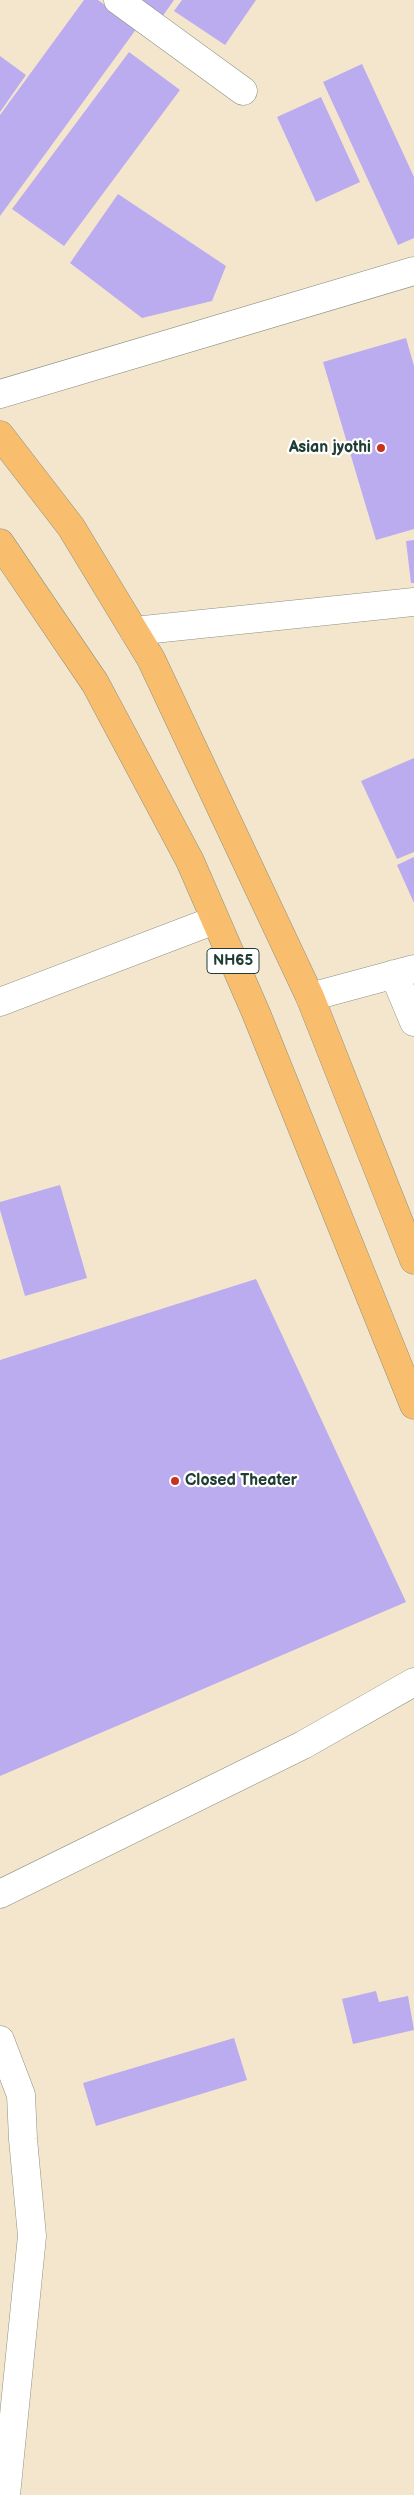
<!DOCTYPE html>
<html>
<head>
<meta charset="utf-8">
<style>
  body { margin:0 }
  canvas { display:block; background:#f4e6cd }
</style>
</head>
<body>
<canvas width="414" height="2495"></canvas>
<script>
const context = document.querySelector('canvas').getContext('2d');
context.lineJoin = 'round';
function paint(path, color) { context.fillStyle = color; context.fill(path, 'evenodd'); }
const shape = rows => new Path2D(rows.map(r => 'M' + r).join(''));
function stroke(path, color, width, dash) { context.strokeStyle = color; context.lineWidth = width; context.lineCap = dash ? 'butt' : 'round'; context.setLineDash(dash || []); context.stroke(path); }
function write(font, color, halo, rows, align = 'center') {
  context.font = font + ' "Balsamiq Sans",sans-serif'; context.lineWidth = 4.5; context.setLineDash([]); context.textBaseline = 'middle'; context.strokeStyle = halo; context.fillStyle = color; for (const [text, x, y, turn = 0] of rows) {
    context.save(); context.translate(x, y); context.rotate((+turn || 0) * Math.PI / 180); context.textAlign = isNaN(turn) ? turn : align; if (halo) context.strokeText(text, 0, 0); context.fillText(text, 0, 0); context.restore();
  }
}
const building = shape([
  [84,0,98,0,137,28,0,216,0,115],
  [138,0,174,0,162,17],
  [182,0,256,0,225,45,174,11],
  [129,52,180,90,64,246,12,209],
  [0,56,26,75,0,112],
  [362,64,414,177,414,238,398,245,323,82],
  [321,97,360,182,316,202,277,117],
  [118,194,226,266,212,301,142,318,70,263],
  [406,338,414,366,414,529,376,540,323,362],
  [414,540,414,583,411,583,406,541],
  [414,758,414,852,397,859,361,781],
  [414,857,414,903,397,865],
  [60,1185,87,1278,25,1296,0,1210,0,1202],
  [256,1279,406,1602,0,1776,0,1360],
  [376,1991,379,2002,408,1996,414,2030,353,2044,342,1999],
  [234,2038,247,2080,96,2126,83,2083]
]);
const minor = shape([
  [118,0,243,91],
  [0,394,414,271],
  [134,631,414,602],
  [394,974,414,1022],
  [310,997,414,969],
  [0,1002,215,920],
  [0,1894,303,1745,414,1682],
  [0,2040,21,2095,23,2139,32,2236,6,2495]
]);
const highway = shape([
  [0,435,71,527,151,659,310,997,414,1260],
  [0,543,95,683,190,861,256,1013,414,1405]
]);
const markers = [
  [381,448,5,"#c8321e"],
  [175,1481,5,"#c8321e"]
];
const shields = [
  [233,961,52]
];
const shieldNames = [
  ["NH65",233,961]
];
const poiNames = [
  ["Asian jyothi",371,448],
  ["Closed Theater",185,1481,"left"]
];
paint(building, '#bbabef');
stroke(minor, '#8a9280', 29);
stroke(highway, '#8a9280', 29);
stroke(minor, '#fff', 28);
stroke(highway, '#f9be6d', 28);
for (const [x, y, r, color] of markers) { const dot = new Path2D(); dot.arc(x, y, r, 0, 2 * Math.PI); context.fillStyle = color; context.fill(dot); stroke(dot, '#fff', 2); }
for (const [x, y, w] of shields) { const box = new Path2D(); box.roundRect(x - w / 2, y - 12.5, w, 25, 4); context.fillStyle = '#fff'; context.fill(box); stroke(box, '#1f3d34', 1); }
write('bold 15px', '#1f3d34', null, shieldNames);
write('bold 16px', '#1f3d34', '#fff', poiNames, 'right');
</script>
</body>
</html>
